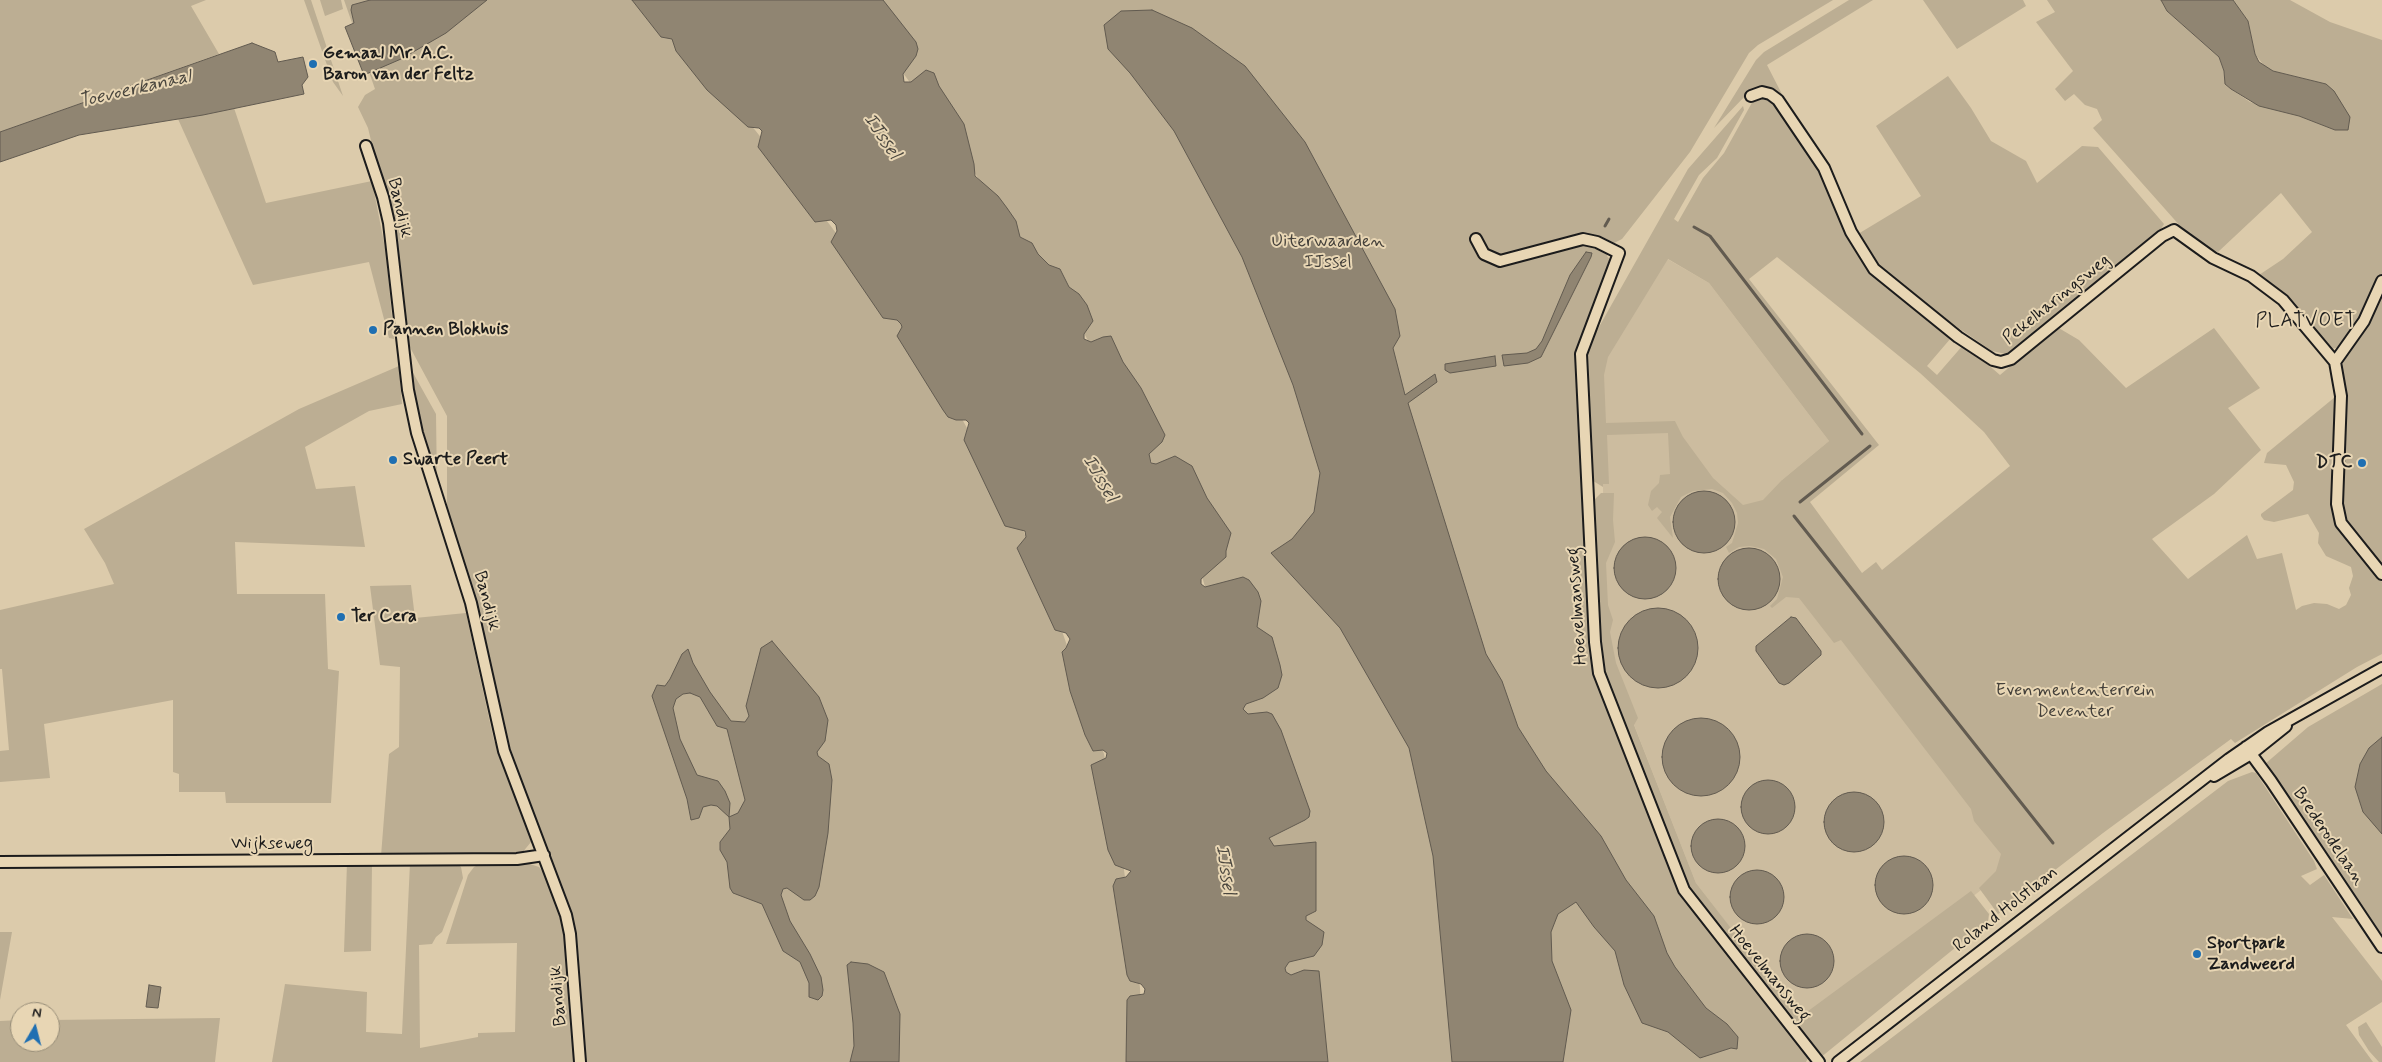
<!DOCTYPE html>
<html>
<head>
<meta charset="utf-8">
<style>
  body { margin:0 }
  #map { position:relative; width:2382px; height:1062px; overflow:hidden; background:#dccbab; font-family:Mynerve,sans-serif }
  canvas { display:block }
  .north { position:absolute; left:10px; top:1002px; width:50px; height:50px; box-sizing:border-box; background:#e8d6b4; border:1px solid #968c77; border-radius:50%; rotate:8deg; font-size:14px; font-weight:700; line-height:20px; text-align:center; color:#1c1c1c }
  .north::after { content:''; display:block; margin:auto; width:18px; height:22px; background:#1f6fb2; clip-path:polygon(50% 0,100% 100%,50% 72%,0 100%) }
</style>
</head>
<body>
<div id="map">
<canvas width="2382" height="1062"></canvas>
<div class="north">N</div>
</div>
<script>
const context = document.querySelector('canvas').getContext('2d');
context.lineJoin = 'round';
function paint(path, color) { context.fillStyle = color; context.fill(path, 'evenodd'); }
const shape = rows => new Path2D(rows.map(r => 'M' + r).join(''));
function stroke(path, color, width, dash) { context.strokeStyle = color; context.lineWidth = width; context.lineCap = dash ? 'butt' : 'round'; context.setLineDash(dash || []); context.stroke(path); }
function write(font, color, halo, rows, align = 'center') {
  context.font = font + ' Mynerve,sans-serif'; context.lineWidth = 4; context.setLineDash([]); context.textBaseline = 'middle'; context.strokeStyle = halo; context.fillStyle = color; for (const [text, x, y, turn = 0] of rows) {
    context.save(); context.translate(x, y); context.rotate((+turn || 0) * Math.PI / 180); context.textAlign = isNaN(turn) ? turn : align; if (halo) context.strokeText(text, 0, 0); context.fillText(text, 0, 0); context.restore();
  }
}
const built = shape([
  [1650,249,1709,283,1829,441,1782,480,2021,859,1806,1026,1696,883,1604,648,1603,484,1587,360]
]);
const green = shape([
  [0,0,206,0,191,6,219,54,0,132],
  [304,0,311,0,343,96,333,82],
  [320,0,341,0,343,9,325,16],
  [344,0,639,0,755,130,830,225,902,322,962,419,1023,530,1063,634,1104,754,1124,870,1140,988,1143,1062,583,1062,569,914,510,757,474,596,447,516,447,416,405,338,379,174,368,128,358,107,365,95,375,89],
  [843,0,1833,0,1758,45,1749,53,1690,152,1622,239,1612,244,1607,256,1612,262,1577,361,1591,654,1595,678,1683,900,1718,938,1807,1050,1806,1055,1804,1054,1808,1058,1806,1062,1295,1062,1242,709,1203,580,1150,458,1085,335,1021,238,906,77],
  [1849,0,1873,0,1767,65,1786,102,1777,96,1749,92,1714,128,1756,60,1764,52],
  [1923,0,2023,0,2026,6,1957,49],
  [2047,0,2161,0,2167,11,2219,57,2224,71,2225,84,2231,89,2250,102,2299,116,2335,130,2326,84,2273,71,2265,67,2255,54,2248,21,2233,0,2290,0,2330,22,2382,40,2382,277,2370,304,2339,347,2332,349,2326,345,2285,298,2259,275,2283,259,2312,232,2281,193,2218,252,2208,248,2181,227,2093,128,2102,120,2097,109,2085,105,2074,94,2065,101,2055,89,2073,71,2036,22,2055,12],
  [1948,76,1971,108,1991,141,2026,161,2037,183,2082,146,2098,147,2164,224,2159,232,2121,265,2085,291,2021,344,2006,354,1992,351,1909,294,1881,270,1866,251,1858,234,1921,196,1876,126],
  [1760,96,1772,99,1801,140,1817,169,1828,179,1853,244,1951,338,1927,366,1937,375,1964,344,2000,375,2057,327,2079,340,2126,388,2214,328,2260,388,2228,408,2261,450,2214,494,2152,539,2188,579,2247,535,2257,559,2282,553,2296,610,2302,606,2314,603,2327,604,2339,609,2346,605,2351,595,2349,588,2353,576,2351,567,2326,556,2318,543,2319,533,2308,514,2274,522,2264,520,2261,516,2261,514,2293,490,2294,482,2286,465,2264,463,2267,453,2335,397,2331,472,2334,514,2342,532,2382,582,2382,654,2357,667,2235,743,2231,739,2103,833,1998,914,1979,888,1996,871,2001,854,1974,821,1971,809,1841,640,1834,643,1799,598,1786,597,1772,608,1770,606,1777,599,1783,577,1776,559,1764,549,1750,546,1739,547,1729,553,1726,547,1732,543,1738,523,1737,513,1732,503,1723,493,1712,489,1693,491,1681,497,1670,517,1673,538,1657,518,1662,512,1657,507,1652,511,1648,505,1651,491,1659,483,1660,475,1670,474,1668,433,1607,435,1609,484,1603,484,1603,487,1590,479,1586,350,1688,169,1743,106,1744,110,1717,158,1699,175,1674,219,1678,222,1703,178,1724,153,1754,99],
  [1777,257,1920,373,1984,432,2010,466,1882,570,1876,562,1862,573,1810,502,1879,445,1749,279],
  [1668,259,1709,283,1829,441,1782,480,1763,500,1743,505,1713,478,1683,437,1675,421,1606,423,1604,375,1608,357],
  [234,108,266,203,372,181,386,253,394,339,389,338,369,262,253,285,178,119],
  [2382,292,2382,569,2349,527,2340,492,2345,434,2342,365],
  [407,362,436,414,437,488,421,438],
  [399,366,402,404,369,411,305,447,316,489,355,486,365,547,235,542,237,594,325,594,328,669,339,671,331,803,226,803,225,792,179,792,179,774,173,772,173,700,44,724,50,778,0,782,0,751,9,750,2,669,0,669,0,610,114,584,105,563,84,529,299,409],
  [1601,493,1614,493,1613,520,1615,542,1606,563,1608,605,1613,620,1610,632,1616,663,1638,718,1634,725,1696,883,1800,1017,1971,891,1989,914,1988,921,1820,1058,1690,895,1608,686,1601,661,1592,502],
  [411,585,415,618,466,613,494,741,503,756,530,834,531,842,522,853,381,856,389,754,399,747,400,667,380,665,370,586],
  [2382,684,2382,940,2265,764,2308,727],
  [2252,772,2256,773,2314,861,2317,869,2301,876,2310,885,2324,875,2353,919,2332,917,2382,981,2382,1002,2346,1025,2373,1062,1860,1062,2228,781],
  [455,862,461,867,463,878,442,932,436,937,432,944,419,945,420,1048,478,1037,478,1033,515,1032,517,943,446,944,468,875,474,867,484,862,530,864,539,867,546,876,562,918,566,944,576,1062,272,1062,285,984,367,992,366,1032,402,1034,410,863],
  [347,863,372,863,371,951,344,952],
  [0,932,12,932,0,1000],
  [220,1018,215,1062,0,1062,0,1021,20,1020,20,1042,50,1042,50,1020],
  [2366,1022,2382,1047,2382,1062,2379,1062,2369,1051,2359,1035,2358,1027]
]);
const water = shape([
  [370,0,487,0,446,33,401,59,364,75,345,27,354,23,351,10,352,5,370,0],
  [632,0,883,0,916,42,918,49,916,56,903,74,904,82,911,82,926,70,934,73,939,86,964,124,974,164,975,176,998,196,1007,208,1016,221,1020,237,1032,243,1038,254,1049,265,1060,269,1069,287,1079,294,1087,305,1093,321,1084,334,1084,339,1091,342,1103,337,1111,336,1123,362,1141,388,1165,435,1162,442,1149,454,1151,463,1156,464,1175,456,1192,466,1207,498,1231,533,1226,551,1226,557,1201,579,1201,584,1205,587,1243,577,1249,580,1258,592,1261,601,1257,627,1272,637,1280,665,1282,675,1278,688,1263,698,1246,704,1243,709,1248,714,1267,712,1272,714,1281,730,1310,811,1309,817,1305,820,1269,838,1274,846,1316,842,1316,911,1306,916,1306,920,1324,932,1322,945,1314,956,1289,962,1285,968,1286,972,1291,975,1304,970,1319,971,1328,1062,1126,1062,1127,1000,1130,996,1144,994,1145,989,1141,984,1130,981,1127,975,1113,886,1116,879,1126,877,1131,871,1115,865,1108,850,1091,765,1106,758,1107,753,1103,750,1093,751,1085,735,1070,691,1062,652,1066,648,1070,639,1066,633,1055,630,1017,548,1026,537,1025,531,1005,526,964,440,969,423,966,420,956,420,948,417,943,410,897,336,902,327,901,324,897,320,883,318,831,242,837,231,836,225,831,220,815,222,758,147,762,131,759,128,748,127,707,90,676,51,672,39,661,37,632,0],
  [2161,0,2233,0,2248,21,2255,54,2259,62,2273,71,2326,84,2334,91,2350,117,2348,130,2335,130,2299,116,2259,106,2231,89,2225,84,2224,71,2219,57,2167,11,2161,0],
  [1152,10,1192,28,1245,66,1305,142,1395,309,1400,336,1393,348,1405,395,1435,374,1437,382,1408,403,1486,654,1502,681,1518,727,1546,771,1601,836,1626,880,1654,916,1667,953,1675,967,1706,1008,1727,1024,1738,1037,1737,1049,1731,1048,1700,1058,1668,1032,1642,1023,1624,985,1615,951,1594,927,1576,902,1558,914,1551,932,1552,961,1571,1010,1563,1062,1452,1062,1433,856,1409,748,1340,628,1271,553,1292,539,1314,512,1320,473,1293,385,1242,257,1174,131,1130,73,1108,49,1104,25,1121,11,1152,10],
  [252,43,275,52,278,62,303,57,308,77,302,85,304,94,203,115,79,135,0,162,0,132,252,43],
  [1586,252,1592,253,1591,257,1541,357,1528,363,1504,366,1502,355,1527,353,1536,349,1542,341,1570,275,1586,252],
  [1495,356,1496,366,1450,373,1445,370,1445,364,1495,356],
  '1673 522a31 31 0 1 1 62 0a31 31 0 1 1-62 0Z',
  '1614 568a31 31 0 1 1 62 0a31 31 0 1 1-62 0Z',
  '1718 579a31 31 0 1 1 62 0a31 31 0 1 1-62 0Z',
  '1618 648a40 40 0 1 1 80 0a40 40 0 1 1-80 0Z',
  [1791,617,1796,618,1821,651,1821,655,1789,683,1784,685,1779,683,1756,651,1756,646,1791,617],
  [772,641,819,697,828,720,825,741,817,752,818,756,829,764,832,780,828,833,819,887,815,896,810,900,804,900,787,888,783,889,781,895,790,921,810,954,821,977,823,990,822,996,818,1000,809,997,809,983,800,962,783,951,762,904,733,893,730,888,727,862,720,850,720,842,730,829,729,817,717,806,711,805,703,807,699,818,691,820,687,799,652,696,657,685,665,686,670,679,682,654,688,649,693,663,710,692,731,721,745,722,749,716,746,706,761,648,772,641],
  [690,693,700,697,717,726,727,729,745,800,738,813,729,817,730,803,725,791,718,781,697,775,680,739,673,708,676,699,683,694,690,693],
  '1662 757a39 39 0 1 1 78 0a39 39 0 1 1-78 0Z',
  [2382,737,2382,834,2363,812,2355,787,2360,764,2369,748,2382,737],
  '1741 807a27 27 0 1 1 54 0a27 27 0 1 1-54 0Z',
  '1824 822a30 30 0 1 1 60 0a30 30 0 1 1-60 0Z',
  '1691 846a27 27 0 1 1 54 0a27 27 0 1 1-54 0Z',
  '1875 885a29 29 0 1 1 58 0a29 29 0 1 1-58 0Z',
  '1730 897a27 27 0 1 1 54 0a27 27 0 1 1-54 0Z',
  '1780 961a27 27 0 1 1 54 0a27 27 0 1 1-54 0Z',
  [851,962,868,964,884,972,900,1014,899,1062,850,1062,854,1046,853,1023,847,965,851,962],
  [149,985,161,987,158,1008,146,1007,149,985]
]);
const stream = shape([
  [1605,226,1609,219],
  [1694,227,1710,236,1862,434],
  [1800,502,1870,446],
  [1794,516,2053,843]
]);
const minor = shape([
  [1751,96,1762,92,1770,94,1778,100,1824,168,1851,232,1874,269,1958,337,1993,360,2001,362,2011,359,2162,236,2174,230,2213,258,2251,276,2283,300,2335,362],
  [366,146,383,197,389,223,408,390,417,433,471,603,504,751,566,915,570,934,580,1062],
  [1476,239,1484,254,1500,261,1583,239,1597,242,1619,253,1581,354,1595,642,1599,673,1684,890,1819,1062],
  [2382,281,2364,321,2335,362,2341,396,2337,504,2341,523,2382,574],
  [2246,747,2271,781,2382,947],
  [2214,776,2251,754,2286,726],
  [0,862,517,859,544,855],
  [1838,1062,2229,759,2268,732,2382,668]
]);
const markers = [
  [313,64,5,"#1f6fb2"],
  [373,330,5,"#1f6fb2"],
  [393,460,5,"#1f6fb2"],
  [2362,463,5,"#1f6fb2"],
  [341,617,5,"#1f6fb2"],
  [2197,954,5,"#1f6fb2"]
];
const poiNames = [
  ["Gemaal Mr. A.C.",323,54],
  ["Baron van der Feltz",323,75],
  ["Pannen Blokhuis",383,330],
  ["Swarte Peert",403,460],
  ["DTC",2352,463,"right"],
  ["Ter Cera",351,617],
  ["Sportpark",2207,944],
  ["Zandweerd",2207,965]
];
const streetNames = [
  ["Bandijk",399,208,77],
  ["Pekelharingsweg",2057,300,-39],
  ["Bandijk",486,601,75],
  ["Hoevelmansweg",1578,606,-94],
  ["Brederodelaan",2328,837,56],
  ["Wijkseweg",272,844],
  ["Roland Holstlaan",2006,910,-38],
  ["Hoevelmansweg",1769,974,51],
  ["Bandijk",559,996,-95]
];
const parkNames = [
  ["Uiterwaarden",1328,242],
  ["IJssel",1328,263],
  ["Evenmententerrein",2075,691],
  ["Deventer",2075,712]
];
const waterNames = [
  ["Toevoerkanaal",135,90,-13],
  ["IJssel",881,137,56],
  ["IJssel",1099,479,60],
  ["IJssel",1224,870,82]
];
const neighbourhoodNames = [
  ["PLATVOET",2306,322]
];
paint(built, '#ccbc9f');
paint(green, '#bcae93');
paint(water, '#908572');
stroke(water, '#625b50', 1);
stroke(stream, '#625b50', 3);
stroke(minor, '#1c1c1c', 14);
stroke(minor, '#e8d6b4', 10);
for (const [x, y, r, color] of markers) { const dot = new Path2D(); dot.arc(x, y, r, 0, 2 * Math.PI); context.fillStyle = color; context.fill(dot); stroke(dot, '#e8d6b4', 2); }
write('bold 18px', '#1c1c1c', '#e8d6b4', poiNames, 'left');
write('18px', '#1c1c1c', '#e8d6b4', streetNames);
write('18px', '#44403a', '#e8d6b4', parkNames);
write('italic 19px', '#4a463e', '#e8d6b4', waterNames);
context.letterSpacing = '1px';
write('19px', '#1c1c1c', '#e8d6b4', neighbourhoodNames);
context.letterSpacing = '0px';
</script>
</body>
</html>
